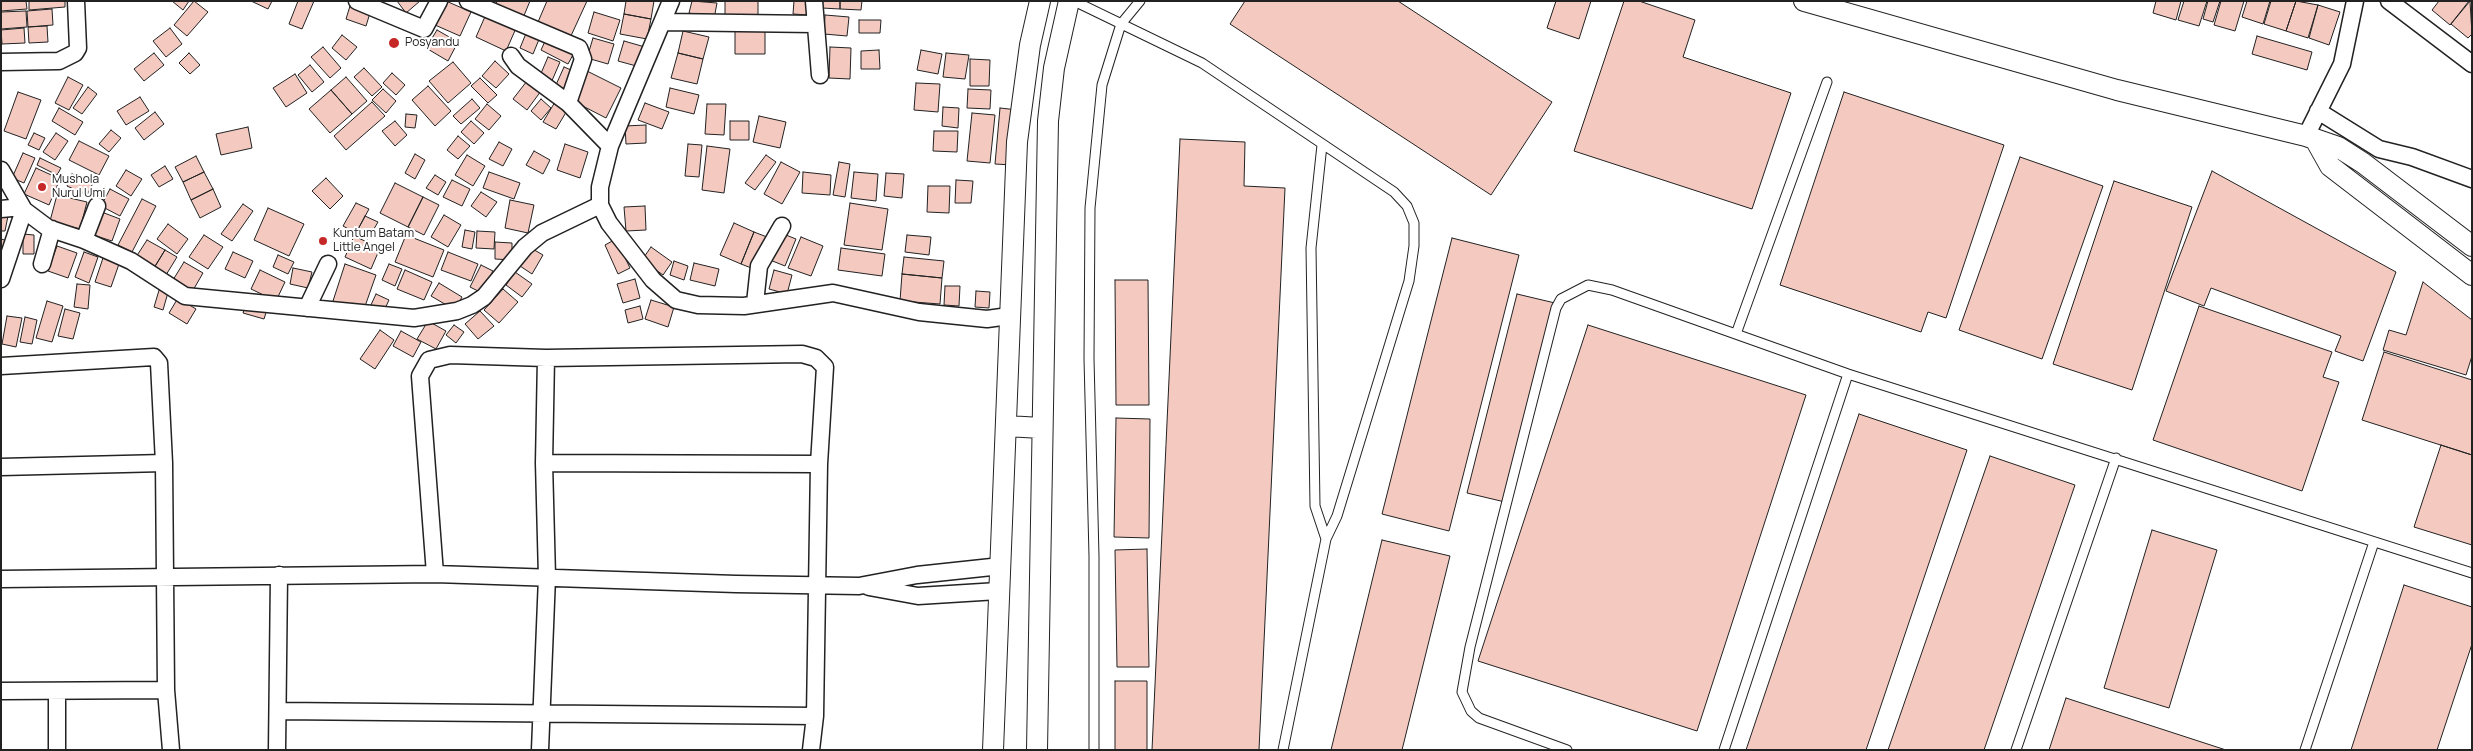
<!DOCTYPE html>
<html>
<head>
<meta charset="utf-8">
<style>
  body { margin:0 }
  #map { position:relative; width:2473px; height:751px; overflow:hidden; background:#fff; font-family:Manrope,sans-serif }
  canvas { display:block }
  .frame { position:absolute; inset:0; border:2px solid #222; pointer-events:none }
</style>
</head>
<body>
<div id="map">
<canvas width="2473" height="751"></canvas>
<div class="frame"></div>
</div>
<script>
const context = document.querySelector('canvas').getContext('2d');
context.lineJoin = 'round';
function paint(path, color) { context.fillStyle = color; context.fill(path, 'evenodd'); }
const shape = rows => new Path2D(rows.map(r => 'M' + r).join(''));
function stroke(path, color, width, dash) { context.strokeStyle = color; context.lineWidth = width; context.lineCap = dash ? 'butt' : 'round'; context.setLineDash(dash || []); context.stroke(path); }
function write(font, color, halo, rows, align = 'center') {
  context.font = font + ' Manrope,sans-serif'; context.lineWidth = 4; context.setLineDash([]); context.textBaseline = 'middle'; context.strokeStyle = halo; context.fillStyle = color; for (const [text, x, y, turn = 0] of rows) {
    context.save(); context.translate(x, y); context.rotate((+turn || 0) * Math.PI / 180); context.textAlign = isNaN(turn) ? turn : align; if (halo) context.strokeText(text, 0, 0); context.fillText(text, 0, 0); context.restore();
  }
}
const building = shape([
  [1,1,26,1,27,9,1,11,1,1],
  [29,1,65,1,65,7,29,10,29,1],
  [172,1,189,1,183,10,172,1],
  [194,1,208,12,187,36,174,25,194,1],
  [251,1,272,1,268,9,251,1],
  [298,1,314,1,302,29,289,24,298,1],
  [397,1,420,1,406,13,397,1],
  [446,1,471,12,460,36,435,25,446,1],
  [497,1,530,1,523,18,495,6,497,1],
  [547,1,587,1,570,38,538,22,547,1],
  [626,1,654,1,651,19,624,14,626,1],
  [692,1,717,3,714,19,689,13,692,1],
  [725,1,758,1,758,16,725,17,725,1],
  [794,1,809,1,808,15,793,14,794,1],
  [823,1,840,1,840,9,822,8,823,1],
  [840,1,862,1,861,10,840,9,840,1],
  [1245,1,1398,1,1552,102,1491,195,1230,24,1245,1],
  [1556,1,1591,1,1579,39,1547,28,1556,1],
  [1624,1,1639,1,1695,20,1683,57,1791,93,1752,209,1574,151,1624,1],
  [2156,1,2181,1,2176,20,2153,13,2156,1],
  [2184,1,2207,1,2199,26,2178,20,2184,1],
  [2208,1,2220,1,2213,22,2203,19,2208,1],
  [2221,1,2244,1,2235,31,2214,25,2221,1],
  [2247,1,2270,1,2263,24,2242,17,2247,1],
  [2271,1,2296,1,2286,31,2264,24,2271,1],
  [2296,1,2318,5,2308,38,2286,31,2296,1],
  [2439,1,2469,1,2450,25,2432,10,2439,1],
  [2470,1,2472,34,2468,38,2451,24,2470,1],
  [2318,5,2340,12,2329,45,2309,38,2318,5],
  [350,6,370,13,366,26,346,19,350,6],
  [52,9,53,25,28,27,27,11,52,9],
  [26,11,27,27,1,29,1,12,26,11],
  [487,12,517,26,506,51,476,37,487,12],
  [594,12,620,20,613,41,588,33,594,12],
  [624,14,651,19,647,39,620,34,624,14],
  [825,15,849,17,847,36,824,34,825,15],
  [859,20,881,20,880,33,859,33,859,20],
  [47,26,48,42,29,43,28,27,47,26],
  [24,28,25,43,2,44,1,30,24,28],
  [170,28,182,44,166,57,153,41,170,28],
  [437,30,458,42,448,61,426,48,437,30],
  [735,30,765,30,765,54,735,54,735,30],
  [527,31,540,37,533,54,520,48,527,31],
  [683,31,709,37,703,59,678,53,683,31],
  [342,35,357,47,346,60,332,48,342,35],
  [2257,36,2312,52,2307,70,2252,54,2257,36],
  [547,37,575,51,568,64,541,50,547,37],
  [593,38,614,44,608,64,587,58,593,38],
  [624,41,645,47,640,67,618,61,624,41],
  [323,47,341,68,330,78,311,57,323,47],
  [830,47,851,48,850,79,829,78,830,47],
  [879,50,880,69,861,69,861,51,879,50],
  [921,50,942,54,938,74,917,70,921,50],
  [154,53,164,65,144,81,134,69,154,53],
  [189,53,200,65,190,74,179,63,189,53],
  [678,53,703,59,697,84,671,78,678,53],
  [946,53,969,55,965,79,943,77,946,53],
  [548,57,560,62,551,83,539,78,548,57],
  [970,59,990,60,989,86,970,86,970,59],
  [495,61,509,74,496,88,482,76,495,61],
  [453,62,471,83,448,103,429,81,453,62],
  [310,65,324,82,312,92,298,75,310,65],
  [564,67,576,72,567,92,555,87,564,67],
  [364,68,382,87,372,96,354,77,364,68],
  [587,71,621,88,606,118,573,101,587,71],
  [392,73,405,85,396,95,383,83,392,73],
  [295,74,307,93,286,107,273,88,295,74],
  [68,77,83,85,69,110,55,103,68,77],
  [346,77,367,101,352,114,331,90,346,77],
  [480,78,497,95,488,103,471,86,480,78],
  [527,81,541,91,527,110,513,99,527,81],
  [916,83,940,84,938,112,914,110,916,83],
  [428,86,451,111,435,126,412,100,428,86],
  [88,87,97,94,82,114,73,108,88,87],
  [670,88,699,95,694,114,666,107,670,88],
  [383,89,396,101,386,113,372,100,383,89],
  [968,89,991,90,990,109,967,108,968,89],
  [331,90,352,114,330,133,309,109,331,90],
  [18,92,41,100,26,139,4,131,18,92],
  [1844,92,2004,145,1946,318,1928,312,1921,332,1780,285,1844,92],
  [140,97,149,111,126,125,117,111,140,97],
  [472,99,480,108,461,124,453,116,472,99],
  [541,99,551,108,541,120,531,111,541,99],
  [372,102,385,116,346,150,334,136,372,102],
  [555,102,568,109,556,129,543,122,555,102],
  [645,103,669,112,662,129,638,120,645,103],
  [487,104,501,116,489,130,475,119,487,104],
  [707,104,726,104,724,135,705,134,707,104],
  [943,107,959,108,958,128,942,126,943,107],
  [59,108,83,122,75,135,52,121,59,108],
  [1000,108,1018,110,1012,165,995,164,1000,108],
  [155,112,164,124,144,140,135,128,155,112],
  [972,113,995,115,990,163,967,161,972,113],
  [406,114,417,115,415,128,405,127,406,114],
  [759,116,786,122,780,148,753,142,759,116],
  [395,121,407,135,395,146,382,131,395,121],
  [471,121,484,133,474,144,461,132,471,121],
  [730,121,749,121,749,140,730,140,730,121],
  [646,125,646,143,626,144,625,126,646,125],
  [248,127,252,148,221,155,216,134,248,127],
  [111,130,121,138,109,152,99,144,111,130],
  [934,131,958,131,957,152,933,151,934,131],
  [34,133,45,138,39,150,28,145,34,133],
  [56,133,68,141,55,160,43,152,56,133],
  [458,136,470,146,458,159,447,150,458,136],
  [1180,139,1245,142,1244,186,1285,188,1259,750,1152,750,1180,139],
  [79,141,109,156,99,175,69,160,79,141],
  [499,142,512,149,503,166,489,159,499,142],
  [565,144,588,152,580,178,557,170,565,144],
  [688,144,702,145,699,177,685,176,688,144],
  [707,146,730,149,724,193,702,190,707,146],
  [534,151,550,160,543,174,526,165,534,151],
  [23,153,35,158,24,183,12,178,23,153],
  [415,154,425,160,415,179,405,173,415,154],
  [467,155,485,166,473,186,455,175,467,155],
  [766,155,776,162,755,190,745,183,766,155],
  [196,156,204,172,183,182,175,167,196,156],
  [2020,157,2103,186,2042,359,1959,330,2020,157],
  [40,158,61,168,57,175,37,165,40,158],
  [781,162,800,172,782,204,764,194,781,162],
  [839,162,850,164,845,197,833,195,839,162],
  [165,166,173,179,159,187,151,175,165,166],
  [36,168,60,179,49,205,24,194,36,168],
  [126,170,142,179,131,196,116,186,126,170],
  [2212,171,2396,272,2363,361,2335,351,2341,336,2211,288,2204,306,2166,291,2212,171],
  [204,172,213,189,191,200,183,182,204,172],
  [489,172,520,183,514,199,483,188,489,172],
  [803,172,831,175,830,195,802,193,803,172],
  [854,172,878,174,876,201,851,198,854,172],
  [886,173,904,174,902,198,884,196,886,173],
  [72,174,93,183,87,195,67,186,72,174],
  [435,175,446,182,438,195,426,188,435,175],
  [326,178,343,196,330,209,312,191,326,178],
  [452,180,470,189,462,206,443,197,452,180],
  [956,180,973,181,971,203,955,203,956,180],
  [2114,181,2192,207,2132,390,2053,364,2114,181],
  [395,183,423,197,408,227,380,213,395,183],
  [928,186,950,186,949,213,927,212,928,186],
  [110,189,129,199,120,216,101,206,110,189],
  [213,189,221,207,200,218,191,200,213,189],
  [481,192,497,202,486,217,471,206,481,192],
  [57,195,87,202,80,229,50,221,57,195],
  [423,197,439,205,424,235,408,227,423,197],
  [142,199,156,206,132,252,118,245,142,199],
  [510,200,534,205,528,233,505,228,510,200],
  [356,203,369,209,356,233,343,226,356,203],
  [850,203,888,209,882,250,844,245,850,203],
  [243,204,253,211,232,241,221,234,243,204],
  [645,206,646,230,626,231,624,207,645,206],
  [268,208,304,224,289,256,254,240,268,208],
  [99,211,120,219,112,241,90,234,99,211],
  [1,214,8,216,5,231,1,231,1,214],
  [444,215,461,225,448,247,431,237,444,215],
  [365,216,378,222,368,239,356,233,365,216],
  [734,223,754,232,741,264,720,255,734,223],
  [168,224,188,239,177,254,157,239,168,224],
  [465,230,475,232,472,249,462,247,465,230],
  [477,231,495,232,494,249,476,248,477,231],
  [754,232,767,237,754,269,741,264,754,232],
  [781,233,796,239,785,266,770,260,781,233],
  [23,234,34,235,34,254,23,254,23,234],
  [204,235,223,247,208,269,189,257,204,235],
  [406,235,444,250,433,277,395,262,406,235],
  [907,235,931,237,929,255,905,252,907,235],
  [354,236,380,248,371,269,345,257,354,236],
  [801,237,823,246,811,276,788,268,801,237],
  [1452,238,1519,255,1449,531,1382,514,1452,238],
  [1,239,8,241,1,261,1,239],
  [616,239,630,268,618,274,605,245,616,239],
  [147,240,165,250,154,268,136,257,147,240],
  [495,242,512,243,512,260,495,259,495,242],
  [57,246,77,253,68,278,48,271,57,246],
  [651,247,672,262,663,275,642,260,651,247],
  [531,248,543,255,532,274,520,266,531,248],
  [841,248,885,254,882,276,838,270,841,248],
  [165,250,177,257,166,275,154,268,165,250],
  [84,252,98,257,89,283,75,277,84,252],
  [233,252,253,261,245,278,225,269,233,252],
  [448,252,478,264,471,281,441,270,448,252],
  [278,255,294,262,288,274,273,267,278,255],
  [904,257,944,261,942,278,902,274,904,257],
  [103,258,119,264,111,287,95,282,103,258],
  [674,261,688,266,684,280,670,275,674,261],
  [184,262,203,273,192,292,173,280,184,262],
  [694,263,719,269,715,286,690,280,694,263],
  [345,264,376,275,363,312,333,301,345,264],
  [389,264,402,269,395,286,382,280,389,264],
  [481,265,493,271,482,293,470,287,481,265],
  [293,268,312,272,308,288,290,284,293,268],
  [260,270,285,282,276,301,251,289,260,270],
  [405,270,432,282,424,300,397,289,405,270],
  [774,270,792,275,787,294,769,289,774,270],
  [515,272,532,284,522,297,506,285,515,272],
  [902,274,942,278,940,304,900,301,902,274],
  [635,279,640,298,623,303,617,284,635,279],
  [1115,280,1148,280,1149,405,1116,405,1115,280],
  [2423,282,2472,320,2472,356,2466,375,2383,350,2389,330,2406,335,2423,282],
  [439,283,462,297,455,310,431,296,439,283],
  [77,284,90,285,88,309,74,307,77,284],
  [945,286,960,286,959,306,944,305,945,286],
  [160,287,169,289,163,310,154,307,160,287],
  [503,289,518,302,499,323,484,310,503,289],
  [976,291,990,292,989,308,975,307,976,291],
  [376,294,389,300,383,313,370,307,376,294],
  [1517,294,1555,303,1505,502,1467,493,1517,294],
  [248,297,269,303,264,319,243,313,248,297],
  [178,298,196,309,187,324,169,313,178,298],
  [651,300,674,307,668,327,645,319,651,300],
  [47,301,63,306,52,342,36,338,47,301],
  [640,306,643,319,628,323,625,310,640,306],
  [2199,306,2332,352,2323,377,2339,382,2302,491,2153,440,2199,306],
  [65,309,80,313,73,339,58,336,65,309],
  [480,311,494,326,478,339,465,324,480,311],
  [7,316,22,318,16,347,2,344,7,316],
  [25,317,37,320,32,344,20,342,25,317],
  [428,321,446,331,436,349,417,339,428,321],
  [454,325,464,332,456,343,446,335,454,325],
  [1588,325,1806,395,1697,731,1478,661,1588,325],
  [380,330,394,340,375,369,360,359,380,330],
  [401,331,421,342,413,357,393,346,401,331],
  [2384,352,2472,380,2472,455,2362,420,2384,352],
  [1859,414,1967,450,1866,750,1746,750,1859,414],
  [1116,418,1150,419,1149,538,1114,537,1116,418],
  [2441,445,2472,455,2472,545,2414,527,2441,445],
  [1990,456,2075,485,1984,750,1888,750,1990,456],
  [2152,530,2217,550,2169,708,2104,688,2152,530],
  [1382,540,1450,556,1402,750,1331,750,1382,540],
  [1147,549,1149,667,1117,667,1115,550,1147,549],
  [2404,585,2472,607,2472,644,2437,750,2351,750,2404,585],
  [1115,681,1147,681,1147,750,1115,750,1115,681],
  [2066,698,2226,750,2049,750,2066,698]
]);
const service = shape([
  [1074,1,1202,63,1394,192,1407,206,1414,223,1414,246,1409,281,1337,516,1326,539,1283,750],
  [1322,145,1311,248,1315,506,1326,539],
  [1736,334,1827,82],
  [1094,750,1094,556,1089,359,1090,208,1102,85,1121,24,1140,1],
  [1567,750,1479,718,1471,711,1462,692,1470,647,1556,308,1561,299,1588,285,1612,290,1848,374,2472,573],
  [1724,750,1848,374],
  [2016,750,2116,458],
  [2305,750,2374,542]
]);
const minor = shape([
  [357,1,424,29,439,1],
  [468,1,579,48,583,59,568,103],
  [671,1,610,146,600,187,600,205,609,223,653,280,676,300,698,305,744,306,833,293,919,312,987,319,1009,316],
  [814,1,820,75],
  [2389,1,2472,64],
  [664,22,814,24],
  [511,56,518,66,568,103,610,146],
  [1,62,59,61,75,53,78,48,76,1],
  [2318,111,2379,149,2412,157,2472,179],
  [2306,136,2342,64,2355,1],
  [1,170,24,210,48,228,84,240,131,261,185,296,414,318,457,311,472,305,484,297,525,247,542,233,600,205],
  [1,209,22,207],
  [84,240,97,206],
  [42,264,52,229],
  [1,279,24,210],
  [755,303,759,266,782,226],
  [307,308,328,264],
  [1,366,154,357,159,363,164,463,166,690,171,750],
  [544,463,819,464],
  [1,467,164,463],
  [435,574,420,376,429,360,450,355,546,358,802,354,816,358,825,367,819,464,815,716,811,750],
  [1,579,435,574,736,584,859,586,917,575,1001,566],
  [869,587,918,596,998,591],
  [1,691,166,690],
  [279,711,815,716],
  [57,750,57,692],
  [277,750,279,575],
  [540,750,547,577,544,463,546,358]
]);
const tertiary = shape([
  [1804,1,2117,90,2306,136,2338,147,2363,163,2472,246],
  [2316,141,2330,166,2472,275],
  [1007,426,1041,428],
  [993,750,1017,142,1030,45,1040,1],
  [1037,750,1048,121,1054,68,1069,1]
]);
const markers = [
  [394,43,6,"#c62828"],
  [42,187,5,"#c62828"],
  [323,241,5,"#c62828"]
];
const poiNames = [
  ["Posyandu",405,43],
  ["Mushola",52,180],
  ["Nurul Umi",52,194],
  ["Kuntum Batam",333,234],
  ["Little Angel",333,248]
];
paint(building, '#f3c9c0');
stroke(building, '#222', 1);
stroke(service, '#222', 11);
stroke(minor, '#222', 19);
stroke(tertiary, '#222', 22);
stroke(service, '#fff', 9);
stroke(minor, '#fff', 16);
stroke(tertiary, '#fff', 20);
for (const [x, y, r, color] of markers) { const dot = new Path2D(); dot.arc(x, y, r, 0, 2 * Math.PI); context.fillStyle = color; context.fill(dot); stroke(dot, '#fff', 2); }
write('12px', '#222', '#fff', poiNames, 'left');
</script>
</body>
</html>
